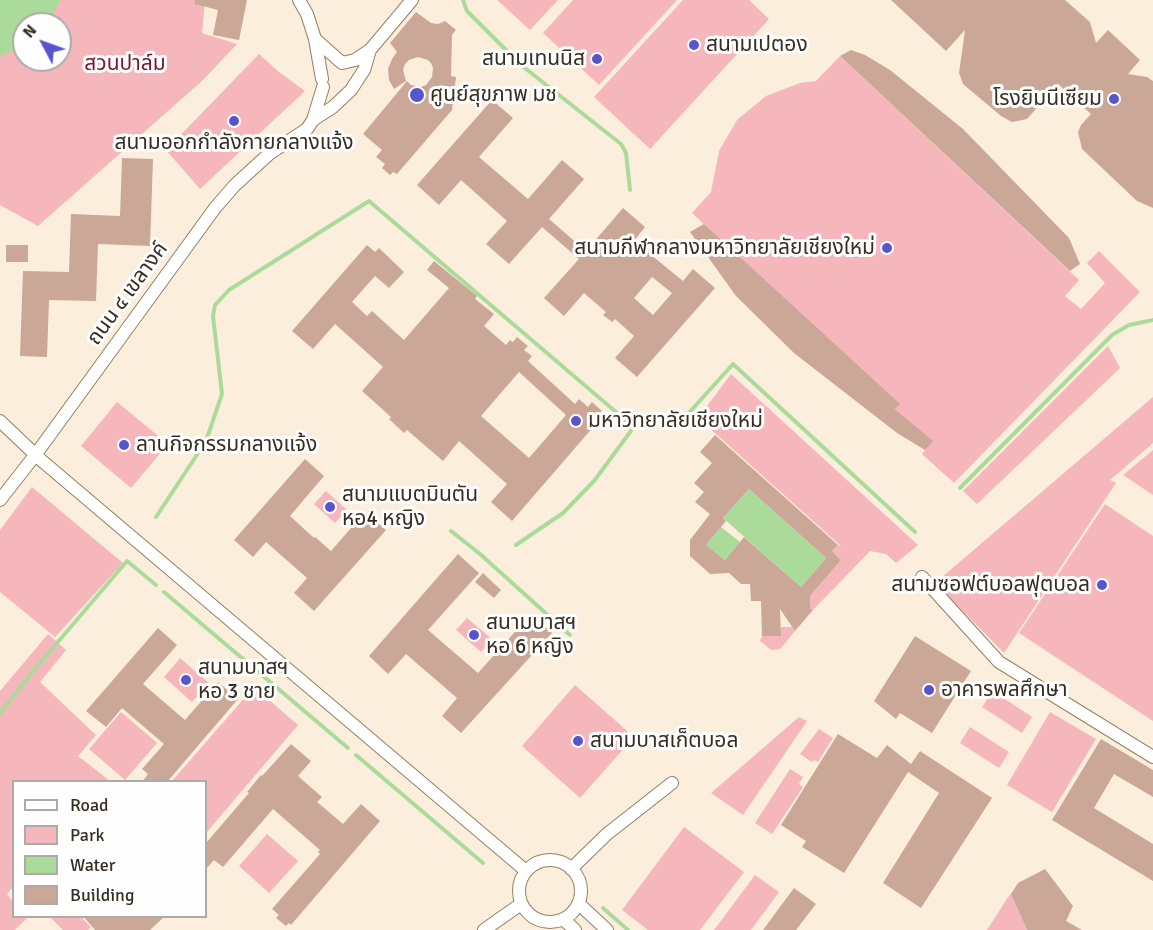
<!DOCTYPE html>
<html>
<head>
<meta charset="utf-8">
<style>
  body { margin:0 }
  #map { position:relative; width:1153px; height:930px; overflow:hidden; background:#fceedc; font-family:Signika,sans-serif }
  canvas { display:block }
  .legend { position:absolute; left:12px; top:780px; width:195px; height:138px; box-sizing:border-box; background:#fefefe; border:2px solid #aeaba6; margin:0; padding:8px 10px; list-style:none; font-size:18px; color:#372e22 }
  .legend li { display:flex; align-items:center; gap:12px; height:30px }
  .legend b { width:30px; border:2px solid #aeaba6 }
  .north { position:absolute; left:12px; top:12px; width:60px; height:60px; box-sizing:border-box; background:#fefefe; border:2px solid #aeaba6; border-radius:50%; rotate:311deg; font-size:16px; font-weight:700; line-height:24px; text-align:center; color:#372e22 }
  .north::after { content:''; display:block; margin:auto; width:21px; height:27px; background:#5854cc; clip-path:polygon(50% 0,100% 100%,50% 72%,0 100%) }
</style>
</head>
<body>
<div id="map">
<canvas width="1153" height="930"></canvas>
<ul class="legend">
<li><b style="height:8px;background:#fff"></b>Road</li>
<li><b style="height:16px;background:#f5b7bc"></b>Park</li>
<li><b style="height:16px;background:#abdb9b"></b>Water</li>
<li><b style="height:16px;background:#cba798"></b>Building</li>
</ul>
<div class="north">N</div>
</div>
<script>
const context = document.querySelector('canvas').getContext('2d');
context.lineJoin = 'round';
function paint(path, color) { context.fillStyle = color; context.fill(path, 'evenodd'); }
const shape = rows => new Path2D(rows.map(r => 'M' + r).join(''));
function stroke(path, color, width, dash) { context.strokeStyle = color; context.lineWidth = width; context.lineCap = dash ? 'butt' : 'round'; context.setLineDash(dash || []); context.stroke(path); }
function write(font, color, halo, rows, align = 'center') {
  context.font = font + ' Signika,"Noto Sans Thai",sans-serif'; context.lineWidth = 6; context.setLineDash([]); context.textBaseline = 'middle'; context.strokeStyle = halo; context.fillStyle = color; for (const [text, x, y, turn = 0] of rows) {
    context.save(); context.translate(x, y); context.rotate((+turn || 0) * Math.PI / 180); context.textAlign = isNaN(turn) ? turn : align; if (halo) context.strokeText(text, 0, 0); context.fillText(text, 0, 0); context.restore();
  }
}
const green = shape([
  [0,0,205,0,202,33,237,44,203,80,38,226,0,205],
  [24,24,60,24,60,60,24,60],
  [497,0,558,0,530,30],
  [573,0,677,0,599,85,543,33],
  [683,0,749,0,769,19,650,149,594,97],
  [259,54,279,72,305,91,200,189,166,150],
  [840,56,1079,280,1065,296,1081,309,1105,283,1087,263,1099,251,1140,292,954,483,922,454,932,441,895,409,899,405,692,213,711,192,719,151,737,120,766,96,800,83,816,81],
  [1108,346,1120,368,977,504,963,491],
  [731,374,918,545,896,563,886,554,870,551,813,610,810,608,810,596,841,560,832,551,838,545,842,547,698,418],
  [1153,397,1153,443,1110,480,1116,483,1004,653,935,583],
  [117,402,168,444,131,488,81,446],
  [1153,450,1153,495,1123,475],
  [32,487,123,563,55,637,0,592,0,530],
  [326,491,347,510,335,523,314,504],
  [1105,504,1153,536,1153,721,1019,633],
  [467,618,492,639,481,652,456,630],
  [781,627,792,627,795,631,780,649,771,650,760,641,762,636,781,635],
  [48,634,66,650,40,682,96,735,78,756,110,781,14,782,13,887,7,894,13,902,14,916,28,917,15,930,0,930,0,691],
  [180,658,209,683,192,702,164,677],
  [575,685,634,737,580,798,522,746],
  [254,687,298,725,206,833,206,782,172,781],
  [993,691,1032,717,1022,733,982,707],
  [121,712,157,743,125,780,89,749],
  [1050,712,1096,739,1052,812,1007,785],
  [799,717,807,721,743,815,711,793],
  [970,727,1009,752,999,768,960,743],
  [819,729,833,738,818,762,814,760,812,762,800,754],
  [790,769,803,777,799,784,803,787,772,834,755,823],
  [684,827,744,872,700,930,648,930,622,910],
  [267,834,298,861,269,893,239,866],
  [755,875,779,892,751,930,714,930],
  [1011,894,1027,930,987,930,1008,897],
  [50,917,81,917,91,927,88,930,63,930]
]);
const water = shape([
  [0,0,60,0,53,15,46,24,24,24,24,46,0,56],
  [749,489,826,558,801,587,723,518],
  [721,527,740,542,725,560,706,545]
]);
const stream = shape([
  [463,0,467,11,521,65,621,144,626,153,630,190],
  [677,426,733,364,915,532],
  [960,488,1112,335,1129,325,1153,320],
  [156,517,206,441,222,394,213,316,215,305,229,290,369,201,630,424,631,431,594,481,563,513,516,545],
  [451,531,480,554,570,635],
  [164,592,348,748],
  [0,713,34,670,127,561,156,585],
  [356,755,483,863],
  [603,908,628,930]
]);
const building = shape([
  [195,0,247,0,239,40,213,35,218,10,195,4],
  [891,0,1065,0,1090,22,1096,43,1108,30,1140,60,1128,74,1147,77,1153,81,1153,208,1137,201,1082,149,1078,132,1081,125,1091,114,1058,84,1027,119,1012,122,1001,116,963,84,959,73,965,30,946,51],
  [416,12,431,23,438,24,445,21,456,30,452,35,451,76,456,77,452,110,397,174,393,172,390,175,382,168,385,164,376,157,382,150,363,134,407,81,411,85,421,87,426,85,432,77,433,68,431,63,428,60,418,57,409,60,405,64,403,70,406,81,394,89,389,80,388,69,392,59,397,52,390,43],
  [851,50,865,55,890,70,963,129,1069,238,1080,264,1070,271,840,56],
  [492,100,513,118,479,157,528,199,562,160,584,179,549,219,586,251,623,208,645,227,634,241,683,281,693,269,715,288,637,377,615,358,634,336,615,319,612,322,603,315,606,312,584,293,564,316,544,298,579,259,542,227,509,264,486,244,507,221,461,180,439,205,417,185],
  [652,277,672,293,653,315,634,298],
  [122,158,153,159,150,246,98,244,96,301,49,300,47,357,20,356,23,271,69,272,71,214,120,216],
  [704,224,900,404,895,409,933,441,925,450,897,433,794,353,736,296,690,232],
  [6,245,28,245,28,262,6,262],
  [367,245,375,252,379,248,404,272,389,288,375,276,352,302,367,316,372,311,404,340,449,288,427,270,434,261,477,296,475,299,494,314,484,326,506,345,510,340,513,342,517,337,528,346,524,350,532,356,528,361,575,404,579,399,588,407,592,402,602,411,599,415,601,418,512,521,491,502,507,484,459,441,443,461,407,430,404,433,389,419,391,417,362,391,383,367,335,324,313,349,292,331],
  [519,372,566,415,529,458,481,416],
  [715,435,838,545,832,551,841,560,810,596,810,608,813,610,795,631,780,609,781,636,762,636,761,601,751,601,750,584,741,584,729,573,710,574,690,556,690,540,710,514,695,502,704,492,694,483,712,463,700,452],
  [749,489,826,558,801,587,744,537,725,560,706,545,726,521,723,518],
  [305,459,324,476,290,516,314,538,315,537,331,551,365,512,386,530,314,611,294,593,307,578,266,542,253,557,234,540],
  [458,554,479,573,428,630,478,673,531,614,552,633,461,733,442,716,457,698,406,654,388,674,369,656],
  [483,573,501,590,494,598,475,582],
  [158,628,177,645,143,684,185,720,218,682,238,699,167,782,142,782,148,774,142,769,164,744,122,708,106,727,86,711],
  [915,636,971,671,932,733,900,713,896,719,874,701],
  [838,734,877,758,887,745,911,764,920,751,992,798,921,908,883,883,939,793,908,772,844,873,802,847,806,841,781,825],
  [1101,739,1153,770,1153,797,1114,774,1094,808,1153,844,1153,881,1052,820],
  [291,744,311,761,298,776,322,797,317,802,343,824,361,804,380,821,291,925,289,923,286,926,276,918,279,915,272,909,320,854,318,852,320,850,273,809,223,867,214,860,206,869,206,843,249,793,247,792,261,775,262,776],
  [1045,869,1073,906,1066,921,1082,930,1027,930,1011,894,1018,883],
  [794,888,816,904,809,913,796,930,763,930],
  [83,916,165,916,150,930,95,930]
]);
const minor = shape([
  [299,0,307,14,315,39,322,79],
  [315,39,342,63,355,60,370,50,412,0],
  [313,120,333,107,351,90,364,70,370,50],
  [0,421,41,460,526,871],
  [0,500,36,454,215,208,235,185,269,154,307,129,313,120,323,87],
  [922,577,999,662,1153,757],
  '519 891a31 31 0 1 1 62 0a31 31 0 1 1-62 0Z',
  [571,869,607,834,672,783],
  [579,904,607,930],
  [563,919,575,930],
  [484,930,521,904]
]);
const markers = [
  [694,45,6,"#5854cc"],
  [597,59,6,"#5854cc"],
  [417,95,8,"#5854cc"],
  [1114,99,6,"#5854cc"],
  [234,121,6,"#5854cc"],
  [887,248,6,"#5854cc"],
  [576,421,6,"#5854cc"],
  [124,445,6,"#5854cc"],
  [330,507,6,"#5854cc"],
  [1102,585,6,"#5854cc"],
  [474,635,6,"#5854cc"],
  [186,680,6,"#5854cc"],
  [929,690,6,"#5854cc"],
  [578,741,6,"#5854cc"]
];
const poiNames = [
  ["สนามเปตอง",706,45],
  ["สนามเทนนิส",585,59,"right"],
  ["ศูนย์สุขภาพ มช",430,95],
  ["โรงยิมนีเซียม",1102,99,"right"],
  ["สนามออกกำลังกายกลางแจ้ง",234,143,"center"],
  ["สนามกีฬากลางมหาวิทยาลัยเชียงใหม่",875,248,"right"],
  ["มหาวิทยาลัยเชียงใหม่",588,421],
  ["ลานกิจกรรมกลางแจ้ง",136,445],
  ["สนามแบตมินตัน",342,495],
  ["หอ4 หญิง",342,519],
  ["สนามซอฟต์บอลฟุตบอล",1090,585,"right"],
  ["สนามบาสฯ",486,623],
  ["หอ 6 หญิง",486,647],
  ["สนามบาสฯ",198,668],
  ["หอ 3 ชาย",198,692],
  ["อาคารพลศึกษา",941,690],
  ["สนามบาสเก็ตบอล",590,741]
];
const parkNames = [
  ["สวนปาล์ม",125,64]
];
const streetNames = [
  ["ถนน ๔ เขลางค์",128,294,-54]
];
paint(green, '#f5b7bc');
paint(water, '#abdb9b');
stroke(stream, '#abdb9b', 4);
paint(building, '#cba798');
stroke(minor, '#937f62', 14);
stroke(minor, '#fff', 12);
for (const [x, y, r, color] of markers) { const dot = new Path2D(); dot.arc(x, y, r, 0, 2 * Math.PI); context.fillStyle = color; context.fill(dot); stroke(dot, '#fefefe', 2); }
write('21px', '#372e22', '#fefefe', poiNames, 'left');
write('21px', '#78172e', '#fefefe', parkNames);
write('21px', '#372e22', '#fefefe', streetNames);
</script>
</body>
</html>
